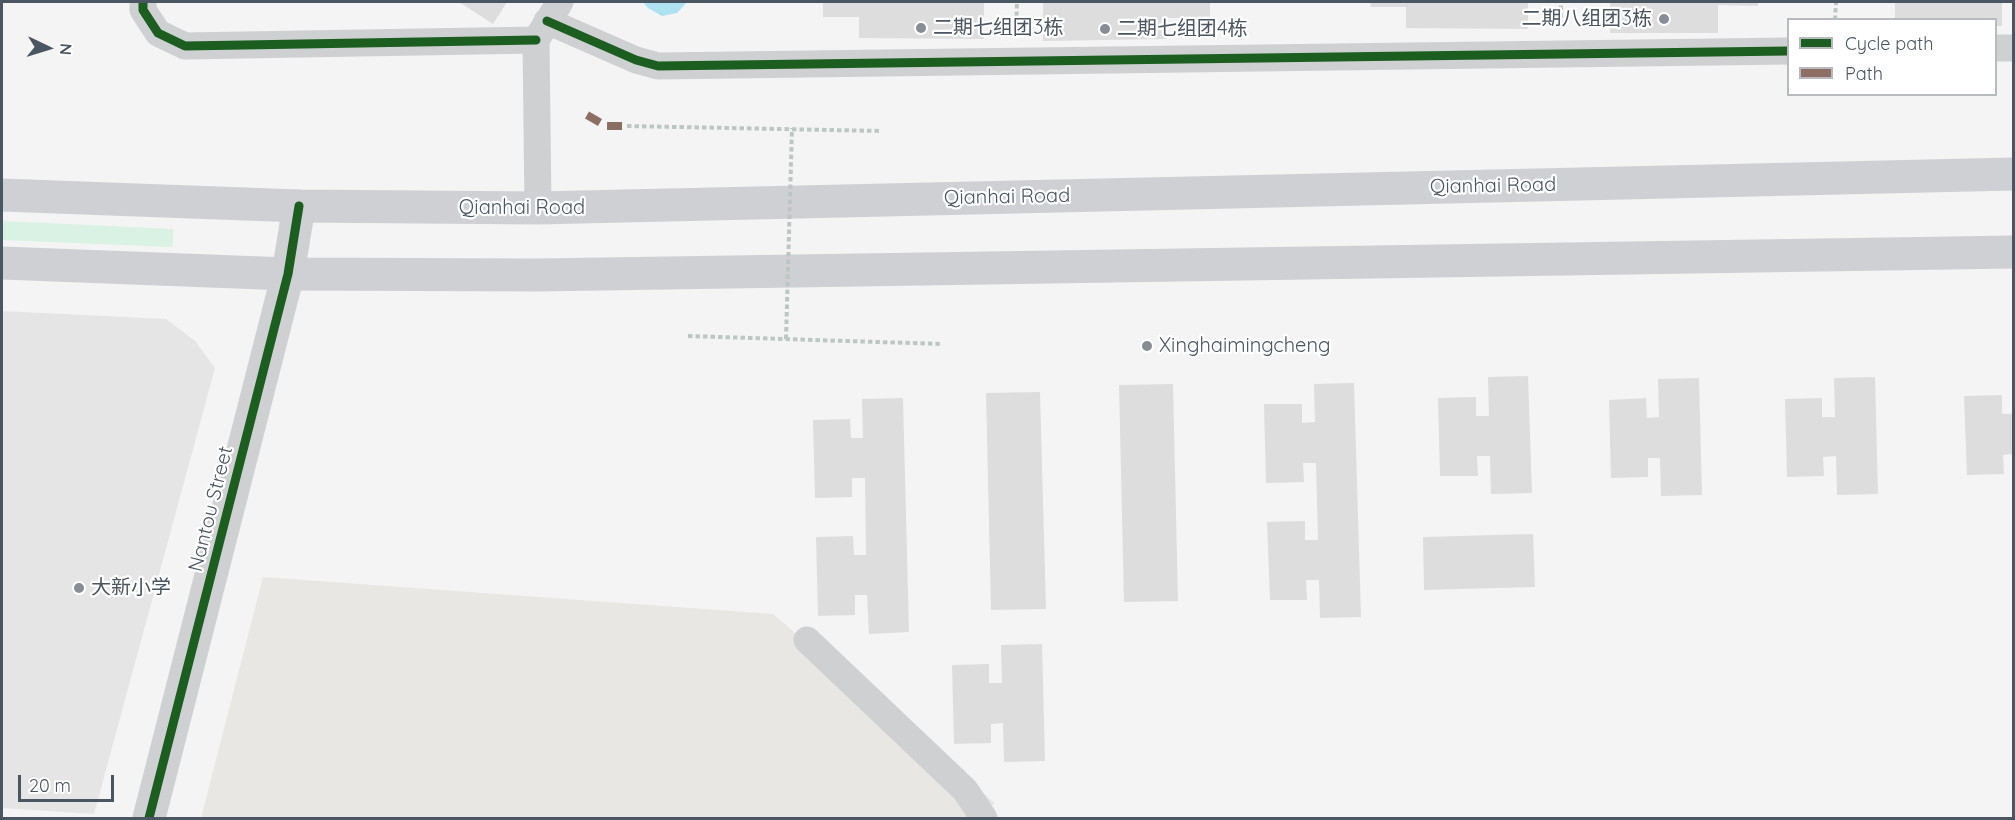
<!DOCTYPE html>
<html>
<head>
<meta charset="utf-8">
<style>
  body { margin:0 }
  #map { position:relative; width:2015px; height:820px; overflow:hidden; background:#f4f4f4; font-family:Quicksand,sans-serif }
  canvas { display:block }
  .frame { position:absolute; inset:0; border:3px solid #4a5661; pointer-events:none }
  .legend { position:absolute; left:1787px; top:18px; width:210px; height:78px; box-sizing:border-box; background:#fff; border:2px solid #b7bbc0; margin:0; padding:8px 10px; list-style:none; font-size:18px; color:#4a5661 }
  .legend li { display:flex; align-items:center; gap:12px; height:30px }
  .legend b { width:30px; border:2px solid #b7bbc0 }
  .north { position:absolute; left:18px; top:18px; width:60px; height:60px; -webkit-text-stroke:4px #fff; paint-order:stroke; rotate:94deg; font-size:16px; font-weight:700; line-height:24px; text-align:center; color:#4a5661 }
  .north::after { content:''; display:block; margin:auto; width:21px; height:27px; background:#4a5661; clip-path:polygon(50% 0,100% 100%,50% 72%,0 100%) }
  .scale { position:absolute; left:18px; top:775px; width:96px; height:27px; box-sizing:border-box; border:3px solid #4a5661; border-top:0; padding-left:8px; font-size:18px; line-height:21px; white-space:nowrap; color:#4a5661; -webkit-text-stroke:4px #fff; paint-order:stroke }
</style>
</head>
<body>
<div id="map">
<canvas width="2015" height="820"></canvas>
<div class="frame"></div>
<ul class="legend">
<li><b style="height:8px;background:#1b5e20"></b>Cycle path</li>
<li><b style="height:8px;background:#8d6e63"></b>Path</li>
</ul>
<div class="north">N</div>
<div class="scale">20 m</div>
</div>
<script>
const context = document.querySelector('canvas').getContext('2d');
context.lineJoin = 'round';
function paint(path, color) { context.fillStyle = color; context.fill(path, 'evenodd'); }
const shape = rows => new Path2D(rows.map(r => 'M' + r).join(''));
function stroke(path, color, width, dash) { context.strokeStyle = color; context.lineWidth = width; context.lineCap = dash ? 'butt' : 'round'; context.setLineDash(dash || []); context.stroke(path); }
function write(font, color, halo, rows, align = 'center') {
  context.font = font + ' Quicksand,"Noto Sans SC",sans-serif'; context.lineWidth = 4.5; context.setLineDash([]); context.textBaseline = 'middle'; context.strokeStyle = halo; context.fillStyle = color; for (const [text, x, y, turn = 0] of rows) {
    context.save(); context.translate(x, y); context.rotate((+turn || 0) * Math.PI / 180); context.textAlign = isNaN(turn) ? turn : align; if (halo) context.strokeText(text, 0, 0); context.fillText(text, 0, 0); context.restore();
  }
}
const commercial = shape([
  [263,577,773,614,995,803,977,818,201,818]
]);
const education = shape([
  [2,311,166,319,195,341,215,368,94,814,2,808]
]);
const green = shape([
  [2,221,173,229,173,247,2,240]
]);
const water = shape([
  [643,2,687,2,677,13,662,16,648,8]
]);
const building = shape([
  [459,2,507,2,493,24],
  [823,2,984,2,984,39,859,38,859,17,823,17],
  [1043,2,1210,2,1210,18,1167,18,1167,39,1043,41],
  [1370,2,1528,2,1528,29,1406,28,1406,7,1371,7],
  [1610,2,1758,2,1758,6,1718,5,1718,33,1610,33],
  [1895,2,2002,2,2002,26,1996,26,1996,20,1895,20],
  [1528,376,1532,493,1491,494,1490,456,1477,456,1478,476,1440,476,1438,398,1476,397,1476,416,1489,416,1488,377],
  [1875,377,1878,494,1837,495,1836,456,1823,457,1824,476,1787,477,1785,399,1822,398,1822,417,1835,417,1834,378],
  [1699,378,1702,495,1661,496,1660,458,1648,458,1648,477,1611,478,1609,400,1646,398,1647,418,1659,417,1658,379],
  [1354,383,1361,617,1320,618,1319,580,1306,580,1307,600,1270,600,1267,522,1305,521,1305,540,1318,540,1316,463,1303,463,1304,482,1266,483,1264,404,1302,404,1302,423,1315,422,1314,384],
  [1173,384,1178,601,1124,602,1119,385],
  [1040,392,1046,609,991,610,986,393],
  [2002,395,2002,414,2013,414,2013,454,2003,455,2004,474,1967,475,1964,396],
  [903,398,909,632,869,634,867,595,855,595,855,615,818,616,816,537,853,536,854,555,866,555,865,478,852,478,852,497,815,498,813,420,850,419,851,438,863,438,862,399],
  [1533,534,1535,587,1424,590,1423,537],
  [1042,644,1045,761,1004,762,1003,723,991,724,991,743,954,744,952,665,989,664,989,683,1002,683,1001,645]
]);
const path = shape([
  [1835,20,1836,2],
  [1561,25,1561,2],
  [1016,31,1017,2],
  [627,126,881,131],
  [688,336,942,344]
]);
const minor = shape([
  [143,2,143,10,158,33,185,46,536,40],
  [547,21,636,60,658,66,1788,51],
  [1996,48,2014,48],
  [538,208,536,40,560,2],
  [807,640,965,790,984,818]
]);
const tertiary = shape([
  [149,818,288,274,299,206]
]);
const secondary = shape([
  [2,195,299,206,538,208,2014,174],
  [2,263,288,274,538,275,2014,252]
]);
const pathBridge = shape([
  [786,339,792,128]
]);
const quiet = shape([
  [587,115,606,126,627,126]
]);
const cycleway = shape([
  [143,2,143,10,158,33,185,46,536,40],
  [547,21,636,60,658,66,1788,51],
  [149,818,288,274,299,206]
]);
const markers = [
  [1664,19,6,"#868d94"],
  [921,28,6,"#868d94"],
  [1105,29,6,"#868d94"],
  [1147,346,6,"#868d94"],
  [79,588,6,"#868d94"]
];
const poiNames = [
  ["二期八组团3栋",1652,19,"right"],
  ["二期七组团3栋",933,28],
  ["二期七组团4栋",1117,29],
  ["Xinghaimingcheng",1159,346],
  ["大新小学",91,588]
];
const streetNames = [
  ["Qianhai Road",1493,186,-1],
  ["Qianhai Road",1007,197,-1],
  ["Qianhai Road",522,208],
  ["Nantou Street",211,509,-76]
];
paint(commercial, '#e8e7e3');
paint(education, '#e6e5e6');
paint(green, '#d9f2e3');
paint(water, '#aee2f0');
paint(building, '#ddddde');
stroke(path, '#bcc7c4', 4, [4.5, 3]);
stroke(minor, '#ced0d2', 27);
stroke(tertiary, '#ced0d2', 33);
stroke(secondary, '#ced0d4', 33);
stroke(pathBridge, '#bcc7c4', 4, [4.5, 3]);
stroke(quiet, '#8d6e63', 8, [15, 8]);
stroke(cycleway, '#1b5e20', 9);
for (const [x, y, r, color] of markers) { const dot = new Path2D(); dot.arc(x, y, r, 0, 2 * Math.PI); context.fillStyle = color; context.fill(dot); stroke(dot, '#fff', 2); }
write('20px', '#4a5661', '#fff', poiNames, 'left');
write('20px', '#4a5661', '#fff', streetNames);
</script>
</body>
</html>
